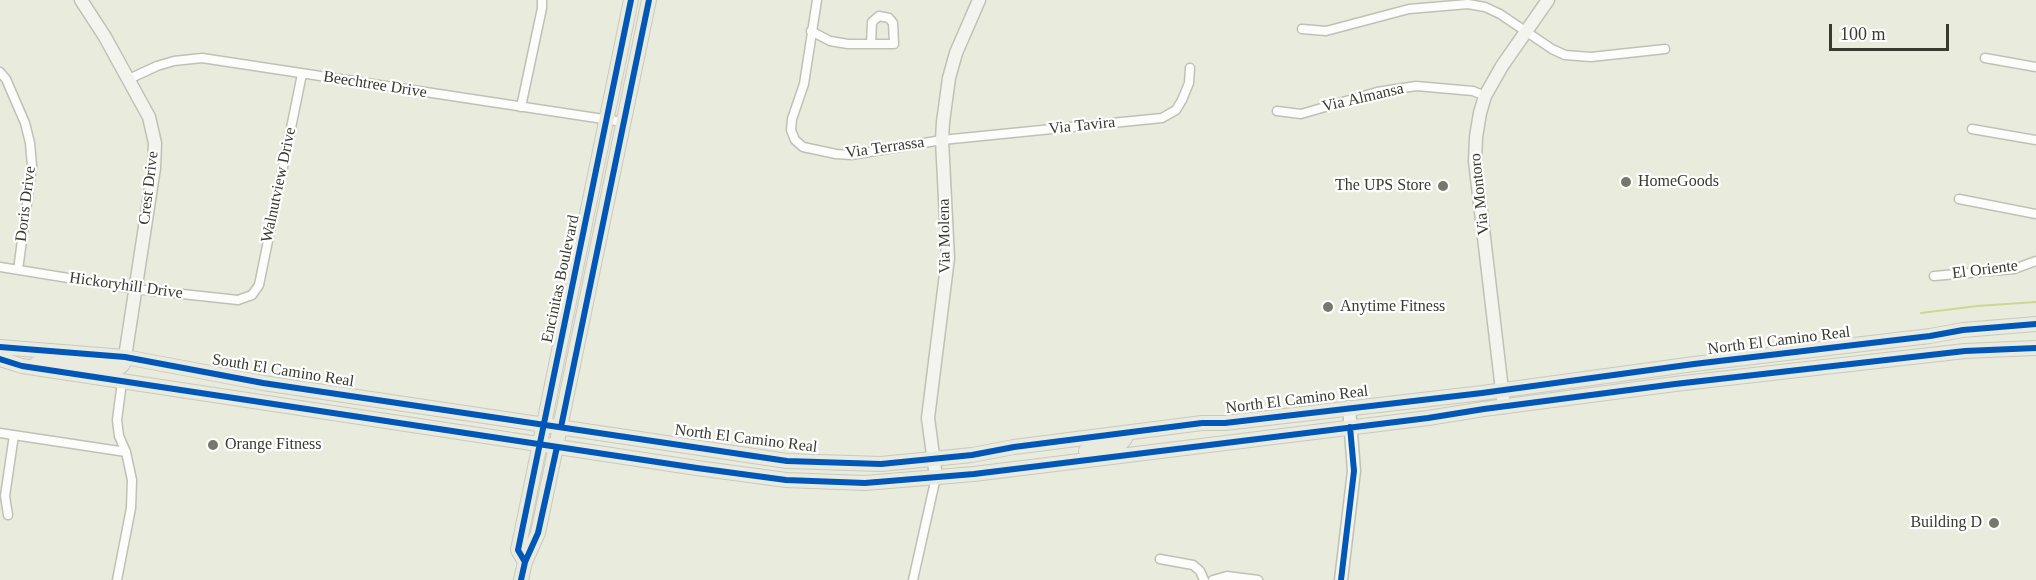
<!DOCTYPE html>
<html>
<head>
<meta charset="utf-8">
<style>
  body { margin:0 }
  #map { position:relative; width:2036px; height:580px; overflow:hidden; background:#e9ecdc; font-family:"Times New Roman",serif }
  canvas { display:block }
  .scale { position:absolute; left:1829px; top:24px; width:120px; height:27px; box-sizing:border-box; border:3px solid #383a2e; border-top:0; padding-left:8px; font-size:18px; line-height:21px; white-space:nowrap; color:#383a2e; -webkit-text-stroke:4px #fff; paint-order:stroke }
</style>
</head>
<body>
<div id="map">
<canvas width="2036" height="580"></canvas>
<div class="scale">100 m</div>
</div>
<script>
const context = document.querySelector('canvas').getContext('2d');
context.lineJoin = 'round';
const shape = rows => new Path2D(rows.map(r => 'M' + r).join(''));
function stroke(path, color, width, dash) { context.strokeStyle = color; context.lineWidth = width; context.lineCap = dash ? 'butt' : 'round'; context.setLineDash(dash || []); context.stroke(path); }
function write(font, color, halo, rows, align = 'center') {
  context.font = font + ' "Times New Roman",serif'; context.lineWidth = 4.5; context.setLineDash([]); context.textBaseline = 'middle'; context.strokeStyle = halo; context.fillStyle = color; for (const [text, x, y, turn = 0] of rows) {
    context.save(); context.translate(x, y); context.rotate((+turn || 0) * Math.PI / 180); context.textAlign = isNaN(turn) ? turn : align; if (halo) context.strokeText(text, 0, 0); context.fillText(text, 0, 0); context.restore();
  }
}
const stream = shape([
  [1921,313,1977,306,2036,302]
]);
const street = shape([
  [817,0,804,84,792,119,791,130,795,140,803,147,836,154,851,155,942,140,1162,118,1176,110,1182,100,1189,83,1190,68],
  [879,16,889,18,893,23,894,44,871,44,872,22,879,16],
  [1302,29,1326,31,1409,9,1468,4,1485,7,1500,14,1552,49,1565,55,1591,57,1665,49],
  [811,31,830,41,848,44,871,44],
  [1985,58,2036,67],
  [0,72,6,79,25,123,30,143,32,166,18,270],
  [129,79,157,66,174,61,202,58,623,122],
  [521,107,542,8,542,0],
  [1277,111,1301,114,1377,92,1416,86,1473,91,1485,96],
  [1972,129,2036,140],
  [1959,199,2036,214],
  [0,267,136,289,238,300,252,295,259,285,302,74],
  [1934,276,2014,269,2036,261],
  [0,433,126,452],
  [8,515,5,496,14,435],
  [1160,559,1193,565,1200,571,1204,580],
  [117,580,131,508,132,480,126,452,119,436,117,420,122,382],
  [913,580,936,477],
  [1213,580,1227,576,1258,580]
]);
const secondary = shape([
  [81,0,105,37,149,117,155,143,154,168,125,357],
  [1504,407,1475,161,1476,137,1480,113,1485,96,1502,66,1548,0],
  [936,477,928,418,948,258,942,140,943,122,949,78,956,53,979,0],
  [1341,580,1354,471,1349,407]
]);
const primary = shape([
  [0,347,125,357,263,383,787,461,881,464,972,455,1014,447,1202,423,1225,423,1482,393,1694,364,1930,336,1963,330,2036,324],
  [0,359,22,366,697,468,786,480,865,483,974,474,1428,418,1484,409,1675,384,1965,351,2036,348],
  [36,364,62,360,120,367,123,364,125,357],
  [1086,451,1118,446,1124,440,1128,433],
  [525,562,518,550,631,0],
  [521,580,525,562,538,533,649,0]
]);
const cycleway = shape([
  [0,347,125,357,263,383,787,461,881,464,972,455,1014,447,1202,423,1225,423,1482,393,1694,364,1930,336,1963,330,2036,324],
  [0,359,22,366,697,468,786,480,865,483,974,474,1428,418,1484,409,1675,384,1965,351,2036,348],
  [561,427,649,0],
  [525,562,518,550,631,0],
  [521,580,525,562,538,533,557,447],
  [1341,580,1354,471,1350,427]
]);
const markers = [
  [1626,182,6,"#76786b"],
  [1443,186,6,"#76786b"],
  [1328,307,6,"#76786b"],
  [213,445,6,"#76786b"],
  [1994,523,6,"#76786b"]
];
const streetNames = [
  ["Beechtree Drive",375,85,9],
  ["Via Almansa",1363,98,-13],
  ["Via Tavira",1082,126,-6],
  ["Via Terrassa",885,148,-8],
  ["Walnutview Drive",279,185,-78],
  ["Crest Drive",149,188,-83],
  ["Via Montoro",1480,194,-96],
  ["Doris Drive",26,204,-83],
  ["Via Molena",945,236,-91],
  ["El Oriente",1985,270,-7],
  ["Encinitas Boulevard",561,279,-78],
  ["Hickoryhill Drive",126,286,8],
  ["North El Camino Real",1779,341,-7],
  ["South El Camino Real",283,371,9],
  ["North El Camino Real",1297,400,-7],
  ["North El Camino Real",746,439,7]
];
const poiNames = [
  ["HomeGoods",1638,182],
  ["The UPS Store",1431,186,"right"],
  ["Anytime Fitness",1340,307],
  ["Orange Fitness",225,445],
  ["Building D",1982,523,"right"]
];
stroke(stream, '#ced690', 2);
stroke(street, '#bfc1b5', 11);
stroke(secondary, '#bfc1b5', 15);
stroke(primary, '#c8c9c1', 16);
stroke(street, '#fcfcfa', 8);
stroke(secondary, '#f3f4ed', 12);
stroke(primary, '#eaebdf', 14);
stroke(cycleway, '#0057b8', 6);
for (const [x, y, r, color] of markers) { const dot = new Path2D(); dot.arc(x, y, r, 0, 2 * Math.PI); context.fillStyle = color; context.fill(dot); stroke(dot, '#fff', 2); }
write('16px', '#383a2e', '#fff', streetNames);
write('16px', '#383a2e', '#fff', poiNames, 'left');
</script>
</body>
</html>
